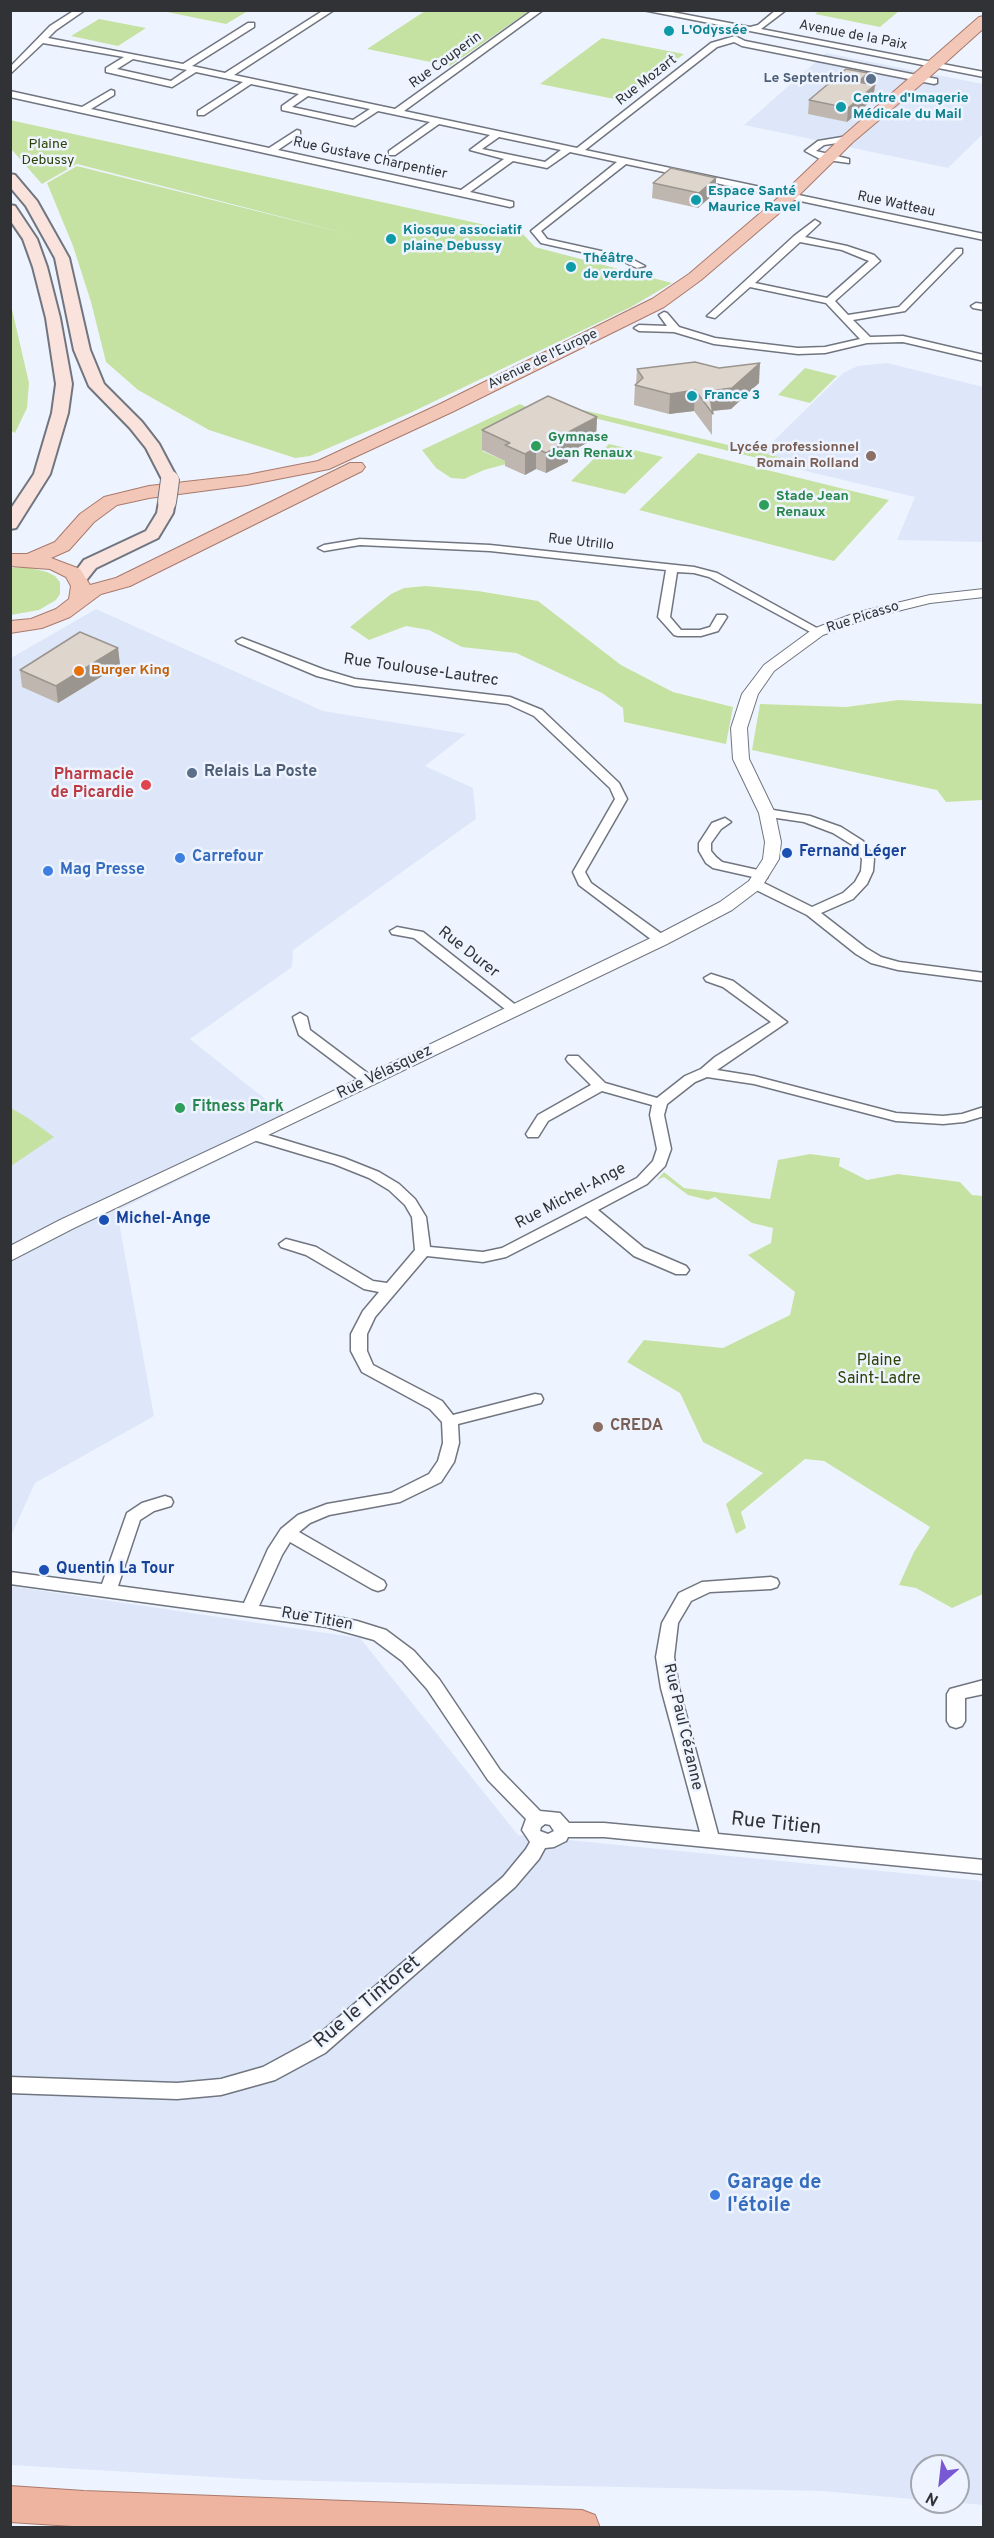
<!DOCTYPE html>
<html>
<head>
<meta charset="utf-8">
<style>
  body { margin:0 }
  #map { position:relative; width:994px; height:2538px; overflow:hidden; background:#eef4ff; font-family:Overpass,sans-serif }
  canvas { display:block }
  .frame { position:absolute; inset:0; border:12px solid #303236; pointer-events:none }
  .north { position:absolute; left:910px; top:2454px; width:60px; height:60px; box-sizing:border-box; background:#eef4ff; border:2px solid #a2a6af; border-radius:50%; rotate:208deg; font-size:16px; font-weight:700; line-height:24px; text-align:center; color:#303236 }
  .north::after { content:''; display:block; margin:auto; width:21px; height:27px; background:#7859d3; clip-path:polygon(50% 0,100% 100%,50% 72%,0 100%) }
</style>
</head>
<body>
<div id="map">
<canvas width="994" height="2538"></canvas>
<div class="frame"></div>
<div class="north">N</div>
</div>
<script>
const context = document.querySelector('canvas').getContext('2d');
context.lineJoin = 'round';
function paint(path, color) { context.fillStyle = color; context.fill(path, 'evenodd'); }
const shape = rows => new Path2D(rows.map(r => 'M' + r).join(''));
function stroke(path, color, width, dash) { context.strokeStyle = color; context.lineWidth = width; context.lineCap = dash ? 'butt' : 'round'; context.setLineDash(dash || []); context.stroke(path); }
function write(font, color, halo, rows, align = 'center') {
  context.font = font + ' Overpass,sans-serif'; context.lineWidth = 5; context.setLineDash([]); context.textBaseline = 'middle'; context.strokeStyle = halo; context.fillStyle = color; for (const [text, x, y, turn = 0] of rows) {
    context.save(); context.translate(x, y); context.rotate((+turn || 0) * Math.PI / 180); context.textAlign = isNaN(turn) ? turn : align; if (halo) context.strokeText(text, 0, 0); context.fillText(text, 0, 0); context.restore();
  }
}
const built = shape([
  [826,53,983,84,983,134,948,168,744,125],
  [887,363,983,387,983,542,897,540,915,497,755,459,843,373,858,366],
  [96,609,323,711,466,734,425,766,473,788,476,819,293,950,292,967,190,1039,295,1123,117,1211,154,1416,35,1483,11,1536,11,658],
  [10,1586,360,1638,518,1835,983,1881,983,2505,950,2502,958,2502,958,2466,922,2466,922,2500,822,2491,264,2480,11,2465]
]);
const green = shape([
  [820,10,846,12,907,11,899,11,880,27,815,14],
  [162,11,248,10,248,11,226,24],
  [425,11,425,10,529,11,450,66,367,49],
  [99,19,146,28,118,46,71,36],
  [602,38,684,54,624,101,540,84],
  [10,120,522,233,535,247,672,283,631,307,410,413,310,456,295,458,209,430,138,390,106,362,91,302,73,246,47,183,77,166,352,235,77,164,42,184,11,149],
  [11,305,29,383,27,408,15,433,10,430],
  [805,368,837,376,810,403,778,395],
  [520,404,542,414,482,451,510,463,484,470,464,479,451,478,436,468,422,450],
  [562,405,795,461,790,466,557,409],
  [609,444,663,457,625,494,571,481],
  [698,453,889,500,834,561,639,510],
  [26,567,47,572,55,576,60,582,60,594,56,600,39,610,11,615,11,568],
  [426,586,478,591,538,601,621,665,673,692,733,707,726,744,624,722,623,708,602,693,516,653,462,647,429,630,406,626,369,640,350,627,391,594,404,588],
  [898,700,983,704,983,800,946,802,937,790,752,750,760,704,846,707],
  [11,1108,28,1118,54,1137,11,1166],
  [810,1154,840,1158,839,1166,867,1180,898,1174,960,1182,972,1195,983,1196,983,1594,952,1608,916,1588,899,1585,914,1552,930,1527,824,1461,805,1459,741,1512,746,1528,736,1534,726,1504,763,1473,703,1442,680,1393,627,1362,644,1340,723,1348,790,1315,795,1292,748,1255,771,1243,773,1228,752,1223,715,1197,708,1200,688,1195,664,1177,657,1180,664,1172,684,1188,770,1199,778,1160]
]);
const minor = shape([
  [75,10,85,10,56,30,48,38,183,64,248,23,254,23,254,27,192,66,225,73,324,10,334,10,234,75,395,109,533,10,543,10,404,111,577,148,711,43,735,36,745,41,937,79,937,83,934,84,742,46,734,42,717,47,585,150,984,234,984,240,626,164,541,231,547,239,628,257,645,266,637,268,622,261,541,243,531,231,617,162,570,152,547,168,513,161,470,192,513,202,513,206,510,207,10,97,10,91,82,107,111,90,114,91,114,95,91,109,269,148,297,130,300,131,300,135,278,150,461,190,504,159,470,150,490,135,439,124,395,155,389,155,389,151,430,122,378,111,355,126,282,110,282,106,299,94,251,84,204,115,198,115,198,111,243,82,196,72,172,87,106,72,106,68,124,57,43,43,10,74,10,67,50,26,75,10],
  [133,59,187,70,171,81,117,69,133,59],
  [308,96,370,109,353,120,292,107,308,96],
  [499,137,561,150,545,162,482,149,499,137],
  [643,10,662,10,750,27,758,25,776,10,786,10,761,29,984,72,984,77,643,10],
  [848,136,851,137,851,141,824,145,816,151,849,159,849,163,820,159,805,151,818,141,848,136],
  [815,220,820,223,805,237,847,246,874,255,880,261,835,301,848,315,899,307,956,249,962,249,962,253,905,311,853,320,870,337,903,336,984,355,984,361,903,342,867,343,825,353,798,354,714,344,674,332,639,331,634,328,639,325,667,326,659,315,664,312,667,313,679,327,715,338,798,348,825,347,860,339,826,303,750,287,715,318,707,316,794,236,815,220],
  [800,242,842,250,869,261,827,298,755,283,800,242],
  [976,303,984,304,984,310,973,308,971,306,976,303],
  [360,539,490,545,694,567,717,573,824,632,818,635,814,634,709,577,694,573,677,572,670,617,681,630,700,630,710,627,717,615,725,615,727,617,718,631,701,636,678,636,674,635,658,617,666,570,490,551,360,545,324,551,318,548,324,545,360,539],
  [242,638,325,670,355,679,510,697,542,710,619,783,627,799,585,872,591,883,666,937,668,940,666,943,656,943,579,885,573,872,615,799,610,788,534,716,508,704,355,686,317,676,238,643,236,641,242,638],
  [767,809,810,816,841,827,863,841,874,859,873,871,867,884,853,899,821,913,866,948,881,957,899,962,984,973,984,981,898,970,871,963,856,954,807,915,750,887,749,884,750,881,760,881,812,907,843,893,855,882,861,871,862,859,854,846,833,833,804,822,763,816,761,813,763,810,767,809],
  [725,818,731,822,721,829,711,843,711,851,716,857,722,862,767,872,768,875,767,878,762,879,713,868,706,863,699,851,699,843,712,823,725,818],
  [397,927,423,932,522,1010,520,1013,510,1013,414,938,392,934,390,931,397,927],
  [711,974,733,981,787,1022,717,1070,754,1076,896,1113,943,1116,962,1114,984,1107,984,1116,964,1122,943,1124,896,1121,754,1084,707,1077,695,1082,667,1104,664,1115,671,1149,665,1166,647,1184,598,1210,644,1248,686,1266,689,1270,686,1274,676,1274,634,1256,586,1216,506,1257,483,1262,427,1256,375,1317,367,1334,367,1351,373,1365,442,1401,453,1415,535,1394,541,1395,543,1399,541,1403,458,1424,459,1443,454,1462,441,1482,400,1502,329,1515,310,1523,299,1532,384,1581,386,1585,384,1589,378,1591,372,1589,290,1542,282,1555,259,1606,327,1615,357,1621,386,1630,414,1651,439,1679,500,1770,540,1811,560,1813,569,1823,604,1823,700,1832,661,1688,656,1657,662,1623,679,1593,702,1582,771,1577,777,1579,779,1583,777,1587,771,1589,710,1592,691,1601,678,1623,674,1657,679,1688,718,1834,984,1860,984,1874,604,1837,568,1837,566,1841,554,1847,545,1848,539,1859,515,1887,325,2053,275,2080,221,2095,177,2099,10,2093,10,2077,177,2083,221,2079,263,2067,311,2041,503,1877,526,1849,530,1842,522,1830,526,1819,488,1780,427,1689,402,1661,374,1640,327,1627,10,1584,10,1572,102,1584,127,1513,142,1503,165,1496,171,1498,173,1502,171,1506,154,1511,140,1520,118,1586,244,1603,268,1549,281,1529,298,1515,327,1504,391,1493,429,1474,438,1461,443,1443,442,1422,430,1409,362,1372,351,1351,351,1334,363,1311,379,1292,364,1289,306,1255,281,1247,279,1244,286,1239,316,1247,373,1281,387,1283,415,1250,412,1217,405,1205,389,1190,369,1178,334,1164,250,1139,248,1136,255,1131,344,1158,379,1172,399,1184,415,1199,426,1217,430,1247,483,1252,502,1248,637,1178,653,1161,657,1149,650,1115,652,1105,602,1091,548,1121,538,1137,528,1137,526,1134,538,1115,591,1085,568,1062,566,1059,568,1056,578,1056,605,1083,657,1098,685,1076,701,1069,715,1057,771,1022,723,987,706,981,704,978,711,974],
  [545,1824,550,1825,554,1831,548,1834,540,1831,541,1827,545,1824],
  [300,1013,307,1017,310,1030,374,1078,376,1081,374,1084,364,1084,299,1035,293,1017,300,1013],
  [984,1680,984,1694,965,1698,965,1721,962,1726,956,1728,950,1726,947,1721,947,1694,950,1689,984,1680]
]);
const tertiary = shape([
  [984,589,984,597,930,603,865,619,823,635,774,671,758,694,747,728,749,759,775,813,781,842,779,859,761,888,732,910,667,944,74,1228,10,1261,10,1246,60,1220,248,1132,655,936,720,902,749,881,763,859,765,842,759,813,733,759,731,728,742,694,764,665,813,629,855,613,930,595,984,589]
]);
const secondary = shape([
  [10,174,15,175,37,201,69,258,90,350,104,384,142,422,159,444,178,480,176,483,164,483,146,448,130,428,89,386,74,350,55,258,26,206,10,187,10,174],
  [10,205,15,206,37,239,47,267,60,318,72,384,68,413,50,474,16,528,10,529,10,510,34,474,52,413,56,384,46,318,33,267,23,239,10,220,10,205],
  [167,497,175,502,173,513,158,538,96,568,84,583,72,583,70,579,84,560,146,531,157,513,159,502,167,497]
]);
const primary = shape([
  [984,16,984,28,925,81,853,142,791,203,701,280,664,307,452,412,329,469,247,485,149,498,117,505,94,522,69,550,51,558,80,569,90,585,116,578,350,463,362,463,365,467,362,471,130,586,101,594,70,617,42,628,10,633,10,621,31,619,56,609,69,599,71,586,66,577,50,569,10,566,10,554,27,554,55,542,80,514,104,497,149,486,247,475,318,461,440,404,652,299,689,274,779,197,843,136,979,17,984,16]
]);
const trunk = shape([
  [10,2486,84,2491,582,2510,595,2515,600,2528,103,2528,10,2522,10,2486]
]);
const secondaryBridge = shape([
  [167,502,170,480]
]);
const wall = shape([
  [868,73,868,84,875,85,873,99,847,122,808,114,809,100],
  [653,183,716,192,698,208,652,198],
  [637,369,759,383,731,409,712,411,712,435,694,411,669,414,634,405,635,385,636,384],
  [597,417,596,438,568,453,568,462,546,473,536,469,525,475,505,466,505,461,482,450,482,430],
  [118,648,120,665,58,703,22,687,20,670]
]);
const shadedWall = shape([
  [868,73,867,87,858,82],
  [875,85,873,99,847,122,848,108],
  [716,178,716,192,698,208,699,193],
  [760,363,759,383,731,409,711,411,709,391],
  [695,390,694,411,669,414,670,394],
  [597,417,596,438,568,453,568,462,546,473,546,453,559,437],
  [536,448,536,469,525,475,525,454],
  [118,648,120,665,58,703,56,686]
]);
const building = shape([
  [846,69,868,73,858,82,875,85,848,108,809,100,846,69],
  [671,168,716,178,699,193,653,183,671,168],
  [695,362,719,368,760,363,732,388,709,391,713,414,695,390,670,394,635,385,643,378,637,369,695,362],
  [548,396,597,417,559,437,568,441,546,453,536,448,525,454,505,445,510,443,482,430,548,396],
  [80,632,118,648,56,686,20,670,80,632]
]);
const markers = [
  [669,31,6,"#0f9aa8"],
  [871,79,6,"#5c6f8a"],
  [841,107,6,"#0f9aa8"],
  [696,200,6,"#0f9aa8"],
  [391,239,6,"#0f9aa8"],
  [571,267,6,"#0f9aa8"],
  [692,396,6,"#0f9aa8"],
  [536,446,6,"#2e9e5b"],
  [871,456,6,"#8d6e63"],
  [764,505,6,"#2e9e5b"],
  [79,671,6,"#e8710a"],
  [192,773,6,"#5c6f8a"],
  [146,785,6,"#e0444e"],
  [787,853,6,"#1a4fb4"],
  [180,858,6,"#3f7fe0"],
  [48,871,6,"#3f7fe0"],
  [180,1108,6,"#2e9e5b"],
  [104,1220,6,"#1a4fb4"],
  [598,1427,6,"#8d6e63"],
  [44,1570,6,"#1a4fb4"],
  [715,2195,6,"#3f7fe0"]
];
const farCulturenames = [
  ["L'Odyssée",681,31],
  ["Centre d'Imagerie",853,99],
  ["Médicale du Mail",853,115],
  ["Espace Santé",708,192],
  ["Maurice Ravel",708,208],
  ["Kiosque associatif",403,231],
  ["plaine Debussy",403,247],
  ["Théâtre",583,259],
  ["de verdure",583,275],
  ["France 3",704,396]
];
const farStreetnames = [
  ["Avenue de la Paix",853,36,11],
  ["Rue Couperin",446,61,-36],
  ["Rue Mozart",647,81,-38],
  ["Rue Gustave Charpentier",370,159,12],
  ["Rue Watteau",896,205,12],
  ["Avenue de l'Europe",543,360,-26],
  ["Rue Utrillo",581,543,6],
  ["Rue Picasso",863,618,-18]
];
const farServicenames = [
  ["Le Septentrion",859,79]
];
const farParknames = [
  ["Plaine",48,145],
  ["Debussy",48,161]
];
const farLeisurenames = [
  ["Gymnase",548,438],
  ["Jean Renaux",548,454],
  ["Stade Jean",776,497],
  ["Renaux",776,513]
];
const farEducationnames = [
  ["Lycée professionnel",859,448],
  ["Romain Rolland",859,464]
];
const farFoodnames = [
  ["Burger King",91,671]
];
const streetNames = [
  ["Rue Toulouse-Lautrec",421,671,8],
  ["Rue Durer",468,953,38],
  ["Rue Vélasquez",385,1073,-26],
  ["Rue Michel-Ange",571,1197,-28],
  ["Rue Titien",317,1620,10],
  ["Rue Paul Cézanne",682,1727,77]
];
const serviceNames = [
  ["Relais La Poste",204,773]
];
const healthNames = [
  ["Pharmacie",134,776],
  ["de Picardie",134,794]
];
const transitNames = [
  ["Fernand Léger",799,853],
  ["Michel-Ange",116,1220],
  ["Quentin La Tour",56,1570]
];
const shopNames = [
  ["Carrefour",192,858],
  ["Mag Presse",60,871]
];
const leisureNames = [
  ["Fitness Park",192,1108]
];
const parkNames = [
  ["Plaine",879,1362],
  ["Saint-Ladre",879,1380]
];
const educationNames = [
  ["CREDA",610,1427]
];
const nearStreetnames = [
  ["Rue Titien",776,1825,6],
  ["Rue le Tintoret",368,2003,-40]
];
const nearShopnames = [
  ["Garage de",727,2184],
  ["l'étoile",727,2207]
];
paint(built, '#dee7f9');
paint(green, '#c6e2a2');
stroke(minor, '#70757f', 3);
stroke(tertiary, '#70757f', 2);
stroke(secondary, '#70757f', 4);
stroke(primary, '#a97a6c', 2);
stroke(trunk, '#a97a6c', 2);
paint(minor, '#fff');
paint(tertiary, '#fff');
paint(secondary, '#f9e3dc');
paint(primary, '#f2c7b8');
paint(trunk, '#eeb4a0');
stroke(secondaryBridge, '#70757f', 20, []);
stroke(secondaryBridge, '#f9e3dc', 18);
paint(wall, '#bfb7af');
paint(shadedWall, '#9b958f');
paint(building, '#ded5cc');
stroke(building, '#9b958f', 1.5);
for (const [x, y, r, color] of markers) { const dot = new Path2D(); dot.arc(x, y, r, 0, 2 * Math.PI); context.fillStyle = color; context.fill(dot); stroke(dot, '#eef4ff', 2); }
write('bold 14px', '#0d838f', '#eef4ff', farCulturenames, 'left');
write('14px', '#303236', '#eef4ff', farStreetnames);
write('bold 14px', '#4e5e75', '#eef4ff', farServicenames, 'right');
write('14px', '#2e4206', '#eef4ff', farParknames);
write('bold 14px', '#27864d', '#eef4ff', farLeisurenames, 'left');
write('bold 14px', '#785e54', '#eef4ff', farEducationnames, 'right');
write('bold 14px', '#c56008', '#eef4ff', farFoodnames, 'left');
write('16px', '#303236', '#eef4ff', streetNames);
write('bold 16px', '#4e5e75', '#eef4ff', serviceNames, 'left');
write('bold 16px', '#be3a42', '#eef4ff', healthNames, 'right');
write('bold 16px', '#164399', '#eef4ff', transitNames, 'left');
write('bold 16px', '#366cbe', '#eef4ff', shopNames, 'left');
write('bold 16px', '#27864d', '#eef4ff', leisureNames, 'left');
write('16px', '#2e4206', '#eef4ff', parkNames);
write('bold 16px', '#785e54', '#eef4ff', educationNames, 'left');
write('20px', '#303236', '#eef4ff', nearStreetnames);
write('bold 20px', '#366cbe', '#eef4ff', nearShopnames, 'left');
</script>
</body>
</html>
